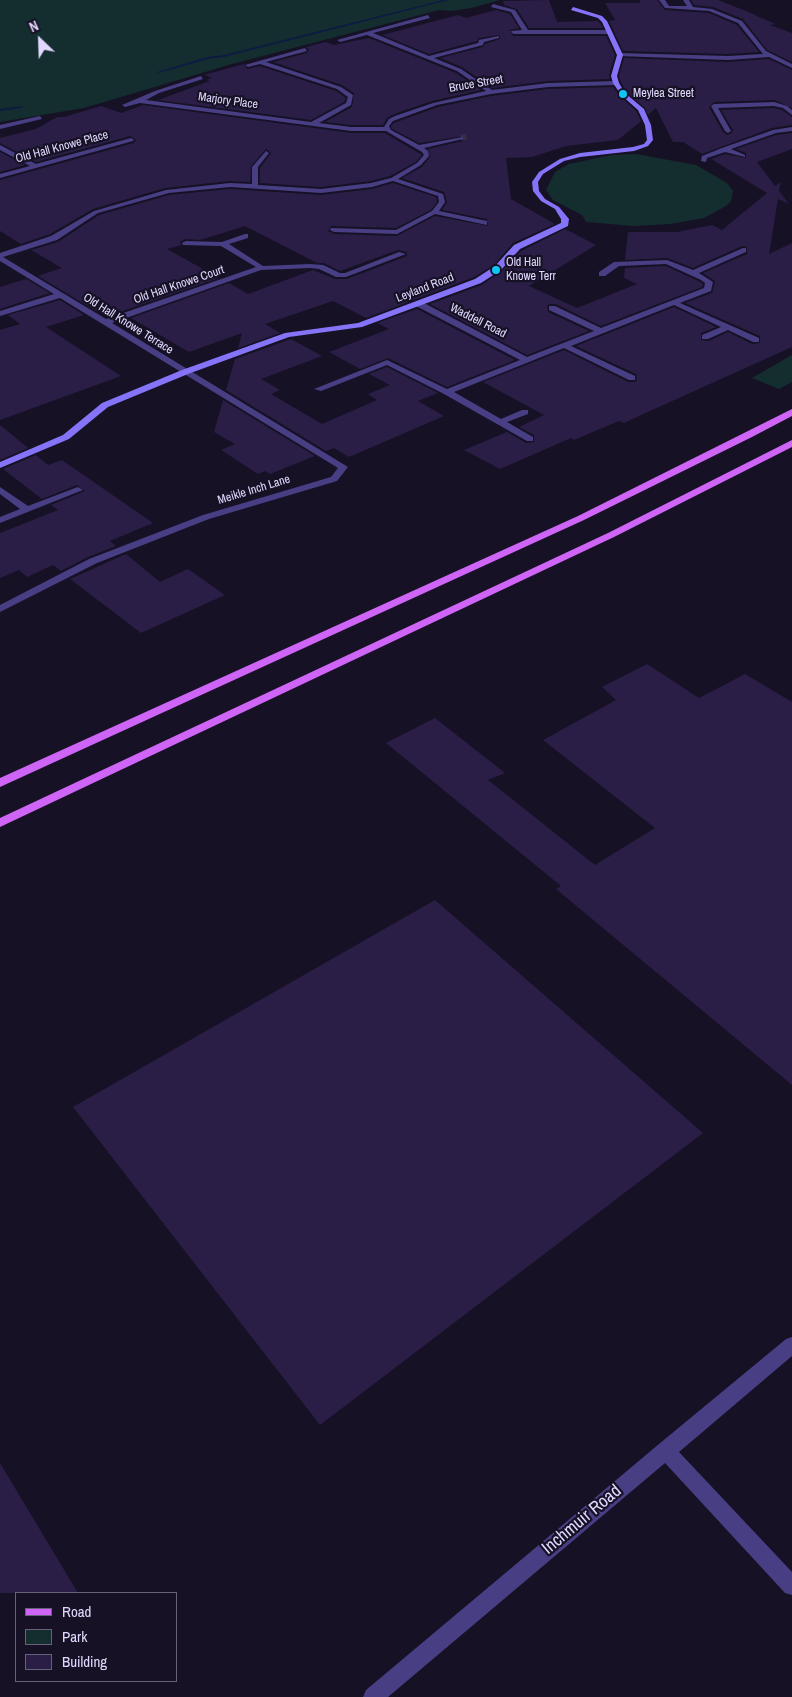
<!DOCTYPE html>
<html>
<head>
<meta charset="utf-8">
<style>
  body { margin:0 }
  #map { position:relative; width:792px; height:1697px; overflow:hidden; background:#171126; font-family:"Archivo Narrow",sans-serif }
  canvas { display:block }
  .legend { position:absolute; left:15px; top:1592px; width:162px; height:90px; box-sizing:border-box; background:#171126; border:1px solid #67617c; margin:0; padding:6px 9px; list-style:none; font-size:15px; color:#e0d8fd }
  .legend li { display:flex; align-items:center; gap:10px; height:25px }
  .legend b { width:25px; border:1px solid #67617c }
  .north { position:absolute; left:15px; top:15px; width:50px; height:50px; -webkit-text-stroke:4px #171126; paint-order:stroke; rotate:336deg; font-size:14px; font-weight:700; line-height:20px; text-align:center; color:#e0d8fd }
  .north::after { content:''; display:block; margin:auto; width:18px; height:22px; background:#e0d8fd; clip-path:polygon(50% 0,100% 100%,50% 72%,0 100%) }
</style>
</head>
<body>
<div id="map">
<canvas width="792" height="1697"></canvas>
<ul class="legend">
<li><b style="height:6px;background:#cf65f7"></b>Road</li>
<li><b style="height:14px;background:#142e30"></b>Park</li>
<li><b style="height:14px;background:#2a1e46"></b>Building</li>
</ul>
<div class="north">N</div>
</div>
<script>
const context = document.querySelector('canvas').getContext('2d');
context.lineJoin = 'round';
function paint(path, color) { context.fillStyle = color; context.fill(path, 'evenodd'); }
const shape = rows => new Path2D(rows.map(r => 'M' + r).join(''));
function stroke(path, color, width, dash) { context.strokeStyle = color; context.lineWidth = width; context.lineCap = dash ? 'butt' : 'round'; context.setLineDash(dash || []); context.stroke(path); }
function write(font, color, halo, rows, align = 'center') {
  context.font = font + ' "Archivo Narrow",sans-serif'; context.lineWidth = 4.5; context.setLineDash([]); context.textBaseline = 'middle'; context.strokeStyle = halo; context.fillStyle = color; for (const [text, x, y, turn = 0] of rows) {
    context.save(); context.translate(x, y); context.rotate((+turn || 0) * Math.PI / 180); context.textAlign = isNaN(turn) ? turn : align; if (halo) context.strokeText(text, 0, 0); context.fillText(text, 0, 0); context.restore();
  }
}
const green = shape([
  [0,0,500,0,471,8,451,11,439,10,232,64,84,108,0,122],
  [636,154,696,165,727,183,733,191,731,201,726,206,704,218,670,224,634,226,586,222,582,215,553,200,546,190,555,172,569,164,612,155],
  [792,355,792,382,779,389,752,378]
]);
const stream = shape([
  [443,0,449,0,224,57,208,59,159,73,157,72,207,57,224,55,443,0],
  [23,106,21,108,0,111,0,109,23,106]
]);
const building = shape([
  [549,0,557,22,598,21,603,28,529,28,517,9,504,5,503,1],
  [640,0,657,0,665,10,709,13,737,25,759,52,728,54,623,51,609,21,615,20,605,3,640,3],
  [691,0,718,0,756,15,754,15,776,24,770,25,792,33,792,62,767,50,743,19,713,7,694,5],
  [496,10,510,14,519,28,510,30,513,36,606,36,615,55,609,75,610,79,548,81,492,88,462,67,440,58,483,47,485,44,500,39,500,35,479,38,477,41,429,54,382,35,458,15,466,18],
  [369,38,456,73,481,90,432,101,394,114,387,118,383,125,351,125,325,122,352,107,354,93,342,85,273,62,307,53,309,50,306,47,326,42,334,45],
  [624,58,728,62,769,59,792,70,792,108,774,100,714,102,709,107,723,132,727,135,732,133,733,130,721,110,774,108,782,110,792,117,792,125,772,128,702,154,683,142,673,142,656,108,648,115,645,108,626,92,621,82,619,76],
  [244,64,247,69,260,66,336,91,346,98,344,102,311,120,158,100,210,81,206,80,212,78,204,75],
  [613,87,620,96,636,111,641,121,618,140,566,146,532,157,506,158,511,199,555,224,513,243,494,265,474,277,366,318,333,301,265,324,280,333,238,348,242,333,189,352,131,318,229,283,248,294,313,270,335,279,347,279,407,256,407,252,398,250,340,271,324,263,317,263,245,226,200,240,185,239,180,242,181,245,167,249,219,278,120,312,109,306,96,311,38,276,62,268,31,250,58,242,99,215,169,195,230,189,321,195,372,189,393,183,436,197,437,202,431,210,396,228,331,226,328,231,334,234,397,236,435,216,488,226,487,219,442,210,447,202,444,192,402,178,422,167,430,157,428,149,463,141,464,136,419,143,392,129,391,126,394,123,438,107,491,96,548,89],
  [143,105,351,133,385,133,422,155,416,162,390,176,371,181,321,187,260,183,260,168,271,153,266,149,251,166,250,182,230,181,165,188,93,209,50,234,21,244,0,231,0,180,134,143,136,140,130,136,36,162,0,143,0,138,36,129,57,117,64,117,101,106,121,113],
  [792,133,792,149,757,162,775,186,781,182,779,191,789,204,778,199,769,254,792,243,792,347,630,420,624,423,619,421,574,440,571,438,500,469,464,450,507,432,526,443,534,442,534,435,519,427,544,415,483,382,564,350,628,382,635,382,637,380,636,374,576,346,674,307,716,327,701,333,701,340,709,341,728,332,752,344,760,343,760,336,685,303,712,293,715,281,703,273,747,254,747,247,742,246,693,268,667,258,625,260,628,232,677,232,712,225,722,230,767,193,711,159,725,154,746,158,746,153,736,149,776,135],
  [0,152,25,165,0,172],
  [565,229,596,245,529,286,577,308,637,284,624,278,625,268,666,266,700,282,703,284,702,287,601,326,556,304,549,304,547,306,548,312,589,331,527,355,430,304,482,285,502,271,521,251],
  [26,279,50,293,0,309,0,287],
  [60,300,84,315,46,327,121,376,0,420,0,330,20,324,8,315],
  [417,309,515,360,447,387,388,358,360,369,329,352,389,329,377,323],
  [291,339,322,356,261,379,280,390,271,394,322,424,377,400,368,394,390,385,369,374,387,367,438,393,418,401,444,416,349,457,334,448,326,451,226,390,235,359],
  [223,400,315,456,270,474,265,471,258,474,221,450,235,444,214,432],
  [0,425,28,448,0,460],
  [36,455,48,465,62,460,153,523,110,541,116,546,88,557,61,571,53,565,27,577,19,570,0,578,0,533,58,510,51,505,85,491,77,485,42,499,3,469],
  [126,554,160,582,188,569,225,595,141,633,70,579],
  [647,664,699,698,745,674,792,702,792,1085,556,889,561,886,386,743,435,718,505,773,488,780,595,865,655,828,543,740,616,700,602,687],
  [435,900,703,1133,320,1425,73,1107],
  [0,1463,78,1593,0,1593]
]);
const streetTunnel = shape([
  [461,138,468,136]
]);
const street = shape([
  [659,0,665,0,669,6,687,6,683,0,689,0,693,7,712,9,742,21,766,51,792,64,792,68,769,57,728,60,618,56,620,53,728,56,763,54,738,23,709,11,665,8,659,0],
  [493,4,515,10,528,30,609,30,612,32,609,34,513,34,511,31,522,30,511,12,491,7,493,4],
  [428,15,430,18,373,33,429,56,478,43,479,40,499,36,499,38,484,42,483,45,434,58,461,69,492,90,548,83,616,81,619,83,616,85,548,87,491,94,437,105,393,121,389,126,391,130,419,145,463,137,463,139,424,148,428,151,429,156,421,165,398,179,443,194,445,202,439,211,487,221,487,225,435,214,397,234,334,232,330,230,331,228,396,230,432,211,439,202,438,196,393,181,372,187,321,193,230,187,169,193,98,213,57,240,3,257,106,319,256,267,221,246,183,245,182,243,186,241,222,242,245,234,248,234,248,238,229,244,263,266,310,264,323,265,340,273,345,273,399,252,406,254,346,277,336,277,319,269,310,268,261,270,112,323,348,467,337,481,209,519,97,563,0,612,0,605,89,559,203,515,331,477,338,468,60,298,0,316,0,311,54,294,0,261,0,253,51,236,94,211,166,190,230,183,252,184,252,167,266,151,269,153,258,167,258,185,321,189,371,183,391,178,417,163,424,155,422,152,386,131,351,131,140,103,125,107,122,105,155,91,201,76,203,79,159,93,146,100,311,122,346,103,348,97,337,89,260,64,248,67,245,65,305,48,307,51,266,62,341,87,353,95,351,105,319,123,351,127,384,127,389,119,395,116,433,103,486,91,457,71,367,35,340,42,337,40,428,15],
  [774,102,787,106,792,110,792,115,783,108,774,106,718,108,731,131,728,133,725,131,711,106,714,104,774,102],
  [40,116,42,119,0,129,0,125,40,116],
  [792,127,792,131,776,133,731,149,745,155,745,157,725,152,707,158,706,162,701,161,702,156,722,148,773,130,792,127],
  [131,138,134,140,133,141,0,178,0,174,30,166,0,150,0,145,36,164,131,138],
  [743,248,746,248,746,252,699,273,713,282,711,291,680,303,759,338,759,342,753,342,728,330,708,339,702,339,702,335,721,327,674,305,571,346,635,376,635,380,629,380,564,348,454,392,501,419,522,410,528,410,528,414,507,422,533,437,533,441,527,441,444,394,387,365,321,391,314,389,387,360,447,389,520,360,416,306,416,302,422,302,527,357,594,331,549,310,549,306,555,306,601,328,704,288,705,283,701,280,666,264,619,266,605,276,599,276,599,272,614,262,667,260,693,270,743,248],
  [0,487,28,506,75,488,78,487,83,490,0,523,0,517,20,509,0,494,0,487],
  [792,1337,792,1356,679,1452,792,1572,792,1595,785,1593,665,1463,388,1697,363,1697,366,1690,659,1444,786,1339,792,1337]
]);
const secondary = shape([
  [573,7,602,16,607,21,623,55,617,76,619,83,625,93,644,109,651,125,653,140,648,146,634,151,580,157,564,161,543,174,538,182,539,191,545,199,559,207,569,219,568,226,520,249,501,270,481,283,362,327,289,337,188,374,108,407,69,439,0,468,0,462,63,435,102,403,182,370,285,333,358,323,475,279,495,266,514,245,561,223,561,219,555,209,541,201,533,191,532,182,539,172,560,159,580,153,633,147,644,144,647,140,645,125,638,110,621,95,613,83,611,76,617,55,602,22,598,18,571,10,573,7]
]);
const primary = shape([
  [792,409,792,416,752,437,584,520,0,787,0,778,578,516,792,409],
  [792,440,792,447,614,537,0,827,0,818,608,533,792,440]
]);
const markers = [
  [623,94,5,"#0ec5f3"],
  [496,270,5,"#0ec5f3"]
];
const farStreetnames = [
  ["Bruce Street",476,84,-10],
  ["Marjory Place",228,101,8],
  ["Old Hall Knowe Place",62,147,-15],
  ["Old Hall Knowe Court",179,285,-19],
  ["Leyland Road",425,288,-21],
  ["Waddell Road",478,321,27],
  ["Old Hall Knowe Terrace",128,324,32],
  ["Meikle Inch Lane",254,490,-17]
];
const farPoinames = [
  ["Meylea Street",633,94],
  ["Old Hall",506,263],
  ["Knowe Terr",506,277]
];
const nearStreetnames = [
  ["Inchmuir Road",582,1520,-40]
];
paint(green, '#142e30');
paint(stream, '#0d1b43');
paint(building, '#2a1e46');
stroke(streetTunnel, '#352f46', 5.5, [5.5, 3]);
paint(street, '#483e83');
paint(secondary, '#8574f8');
paint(primary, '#cf65f7');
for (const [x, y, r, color] of markers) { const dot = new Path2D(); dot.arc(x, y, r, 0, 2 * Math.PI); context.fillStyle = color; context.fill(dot); stroke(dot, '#171126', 2); }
write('12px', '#e0d8fd', '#171126', farStreetnames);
write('12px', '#e0d8fd', '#171126', farPoinames, 'left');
write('18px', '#e0d8fd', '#171126', nearStreetnames);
</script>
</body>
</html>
